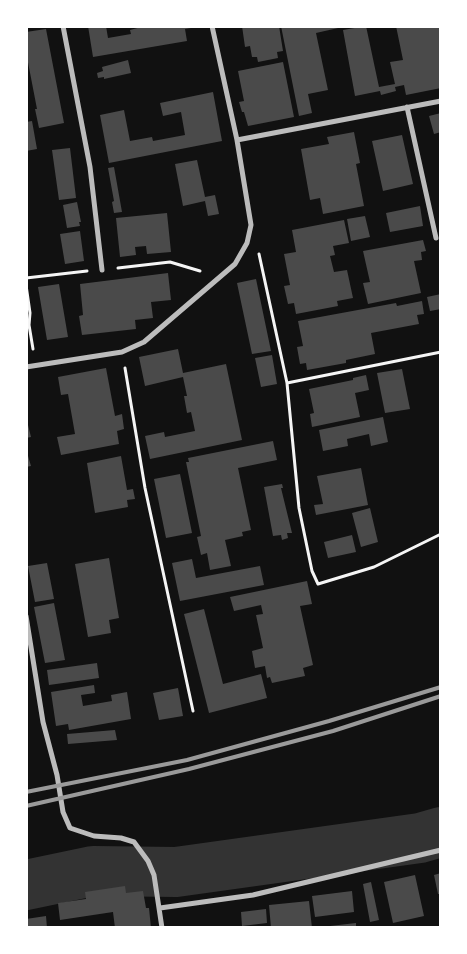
<!DOCTYPE html>
<html>
<head>
<meta charset="utf-8">
<style>
  body { margin:0 }
  #map { position:relative; width:467px; height:954px; overflow:hidden; background:#111; font-family:Manrope,sans-serif }
  canvas { display:block }
  .frame { position:absolute; inset:0; border:28px solid #fff; pointer-events:none }
</style>
</head>
<body>
<div id="map">
<canvas width="467" height="954"></canvas>
<div class="frame"></div>
</div>
<script>
const context = document.querySelector('canvas').getContext('2d');
context.lineJoin = 'round';
const shape = rows => new Path2D(rows.map(r => 'M' + r).join(''));
function stroke(path, color, width, dash) { context.strokeStyle = color; context.lineWidth = width; context.lineCap = dash ? 'butt' : 'round'; context.setLineDash(dash || []); context.stroke(path); }
function paint(path, color) { context.fillStyle = color; context.fill(path, 'evenodd'); }
const river = shape([
  [26,885,93,871,176,872,420,838,441,832]
]);
const building = shape([
  [88,26,106,26,108,38,131,34,130,30,145,26,197,27,185,29,187,41,93,57],
  [242,26,279,26,283,51,277,52,278,58,258,62,257,57,252,57,250,46,245,47],
  [281,26,347,26,316,33,328,90,308,94,312,113,299,116],
  [366,26,379,87,395,84,390,62,403,60,396,26,441,26,441,88,406,95,404,85,395,87,396,91,381,95,380,91,355,96,343,30],
  [46,29,64,123,39,128,35,109,37,109,26,52,26,32],
  [128,60,131,73,104,79,104,77,98,78,97,73,103,71,102,67],
  [283,62,294,117,248,126,244,112,242,112,239,102,244,101,238,71],
  [213,92,222,141,109,163,100,115,124,110,130,141,152,137,153,141,185,135,181,112,163,116,160,103],
  [441,113,441,132,434,134,429,116],
  [32,121,37,149,26,151,26,122],
  [354,132,360,163,356,164,364,206,323,214,320,198,310,200,301,149,329,144,327,137],
  [402,135,413,184,383,191,372,141],
  [70,148,76,198,59,200,52,150],
  [197,160,205,197,215,195,219,214,208,216,205,201,183,206,175,164],
  [114,167,122,212,114,213,112,202,114,201,108,168],
  [77,202,81,222,79,222,80,226,67,228,63,205],
  [420,206,423,226,390,232,386,213],
  [167,213,171,252,147,254,146,246,135,247,136,255,120,257,116,218],
  [365,216,370,237,351,241,347,219],
  [344,220,349,243,333,246,335,255,330,256,334,272,347,270,353,298,337,301,338,306,296,314,294,303,288,304,284,286,290,285,284,254,296,252,292,230],
  [80,231,84,261,65,264,60,234],
  [423,240,426,251,421,252,422,260,414,261,421,293,368,304,363,283,370,282,363,251],
  [168,273,171,300,151,302,153,318,135,320,136,329,82,335,79,316,83,315,80,284],
  [256,279,271,351,252,354,237,283],
  [59,284,68,337,47,340,38,287],
  [441,294,441,309,430,311,427,297],
  [422,301,424,314,417,315,419,324,371,333,375,354,346,360,346,363,307,370,306,363,300,364,297,347,303,346,298,321,396,303,397,306],
  [178,349,183,373,226,364,242,440,150,459,145,436,164,432,165,437,195,431,191,412,187,413,184,396,187,396,183,377,145,386,139,357],
  [272,355,277,384,261,387,255,358],
  [106,368,115,416,122,414,124,429,117,431,119,444,61,455,57,437,75,434,68,394,61,395,58,377],
  [402,369,410,409,385,413,377,373],
  [366,375,369,390,355,393,360,417,312,427,310,414,314,413,309,389,353,380,353,378],
  [26,417,31,437,26,438],
  [383,417,388,442,371,446,369,434,347,439,348,446,323,451,319,430],
  [273,441,277,460,238,468,251,530,242,532,243,536,225,540,231,566,210,570,207,553,201,555,197,537,201,536,186,462,189,462,188,458],
  [26,449,31,466,26,467],
  [121,456,127,490,133,489,135,499,127,500,128,507,95,513,87,463],
  [361,468,368,505,316,515,314,505,323,504,317,476],
  [180,474,192,533,166,538,154,479],
  [282,484,283,488,281,488,292,533,287,533,288,538,282,540,281,535,273,536,264,487],
  [370,508,378,542,361,547,352,513],
  [352,535,356,552,328,558,324,542],
  [109,558,119,618,109,620,111,633,88,637,75,564],
  [192,559,196,578,260,566,264,585,180,601,172,563],
  [47,563,54,599,35,602,28,566],
  [307,581,312,604,300,606,313,665,303,668,305,676,272,683,270,677,267,678,265,666,255,668,252,651,263,648,256,615,263,614,261,605,234,611,230,597],
  [54,603,65,660,45,663,34,607],
  [204,609,223,684,261,674,267,698,209,713,184,614],
  [97,663,99,678,49,685,47,670],
  [94,685,95,693,81,695,83,706,112,701,111,695,127,692,131,719,69,730,68,724,56,726,51,692],
  [178,688,183,716,159,720,153,693],
  [115,730,117,740,68,744,67,734],
  [441,873,441,894,438,894,434,875],
  [415,875,424,916,393,923,384,882],
  [371,882,379,920,370,922,363,884],
  [125,886,126,893,143,891,146,908,149,908,151,928,115,928,113,912,60,920,58,903,86,899,85,892],
  [352,891,354,912,315,917,312,896],
  [309,901,312,928,271,928,269,905],
  [266,909,267,923,242,926,241,912],
  [46,916,47,928,26,928,26,919],
  [356,923,356,928,330,928,330,926]
]);
const path = shape([
  [259,254,287,383,299,508,312,571,318,584,374,567,441,534],
  [118,268,170,262,200,271],
  [26,278,87,271],
  [26,285,30,313,29,325,33,349],
  [125,368,145,488,193,711],
  [287,383,441,352]
]);
const minor = shape([
  [63,26,90,167,102,270],
  [407,107,436,238],
  [237,140,441,101],
  [26,367,122,352,144,342,235,264,247,243,251,225,237,140,212,26],
  [26,616,43,722,57,775,63,812,70,828,94,836,121,838,134,842,148,861,154,875,162,928],
  [160,908,253,895,441,850]
]);
const rail = shape([
  [26,792,187,760,329,721,441,687],
  [26,806,189,769,333,731,441,696]
]);
stroke(river, '#333', 50);
paint(building, '#4a4a4a');
stroke(path, '#f5f5f5', 3);
stroke(minor, '#bcbcbc', 5);
stroke(rail, '#9a9a9a', 4);
</script>
</body>
</html>
